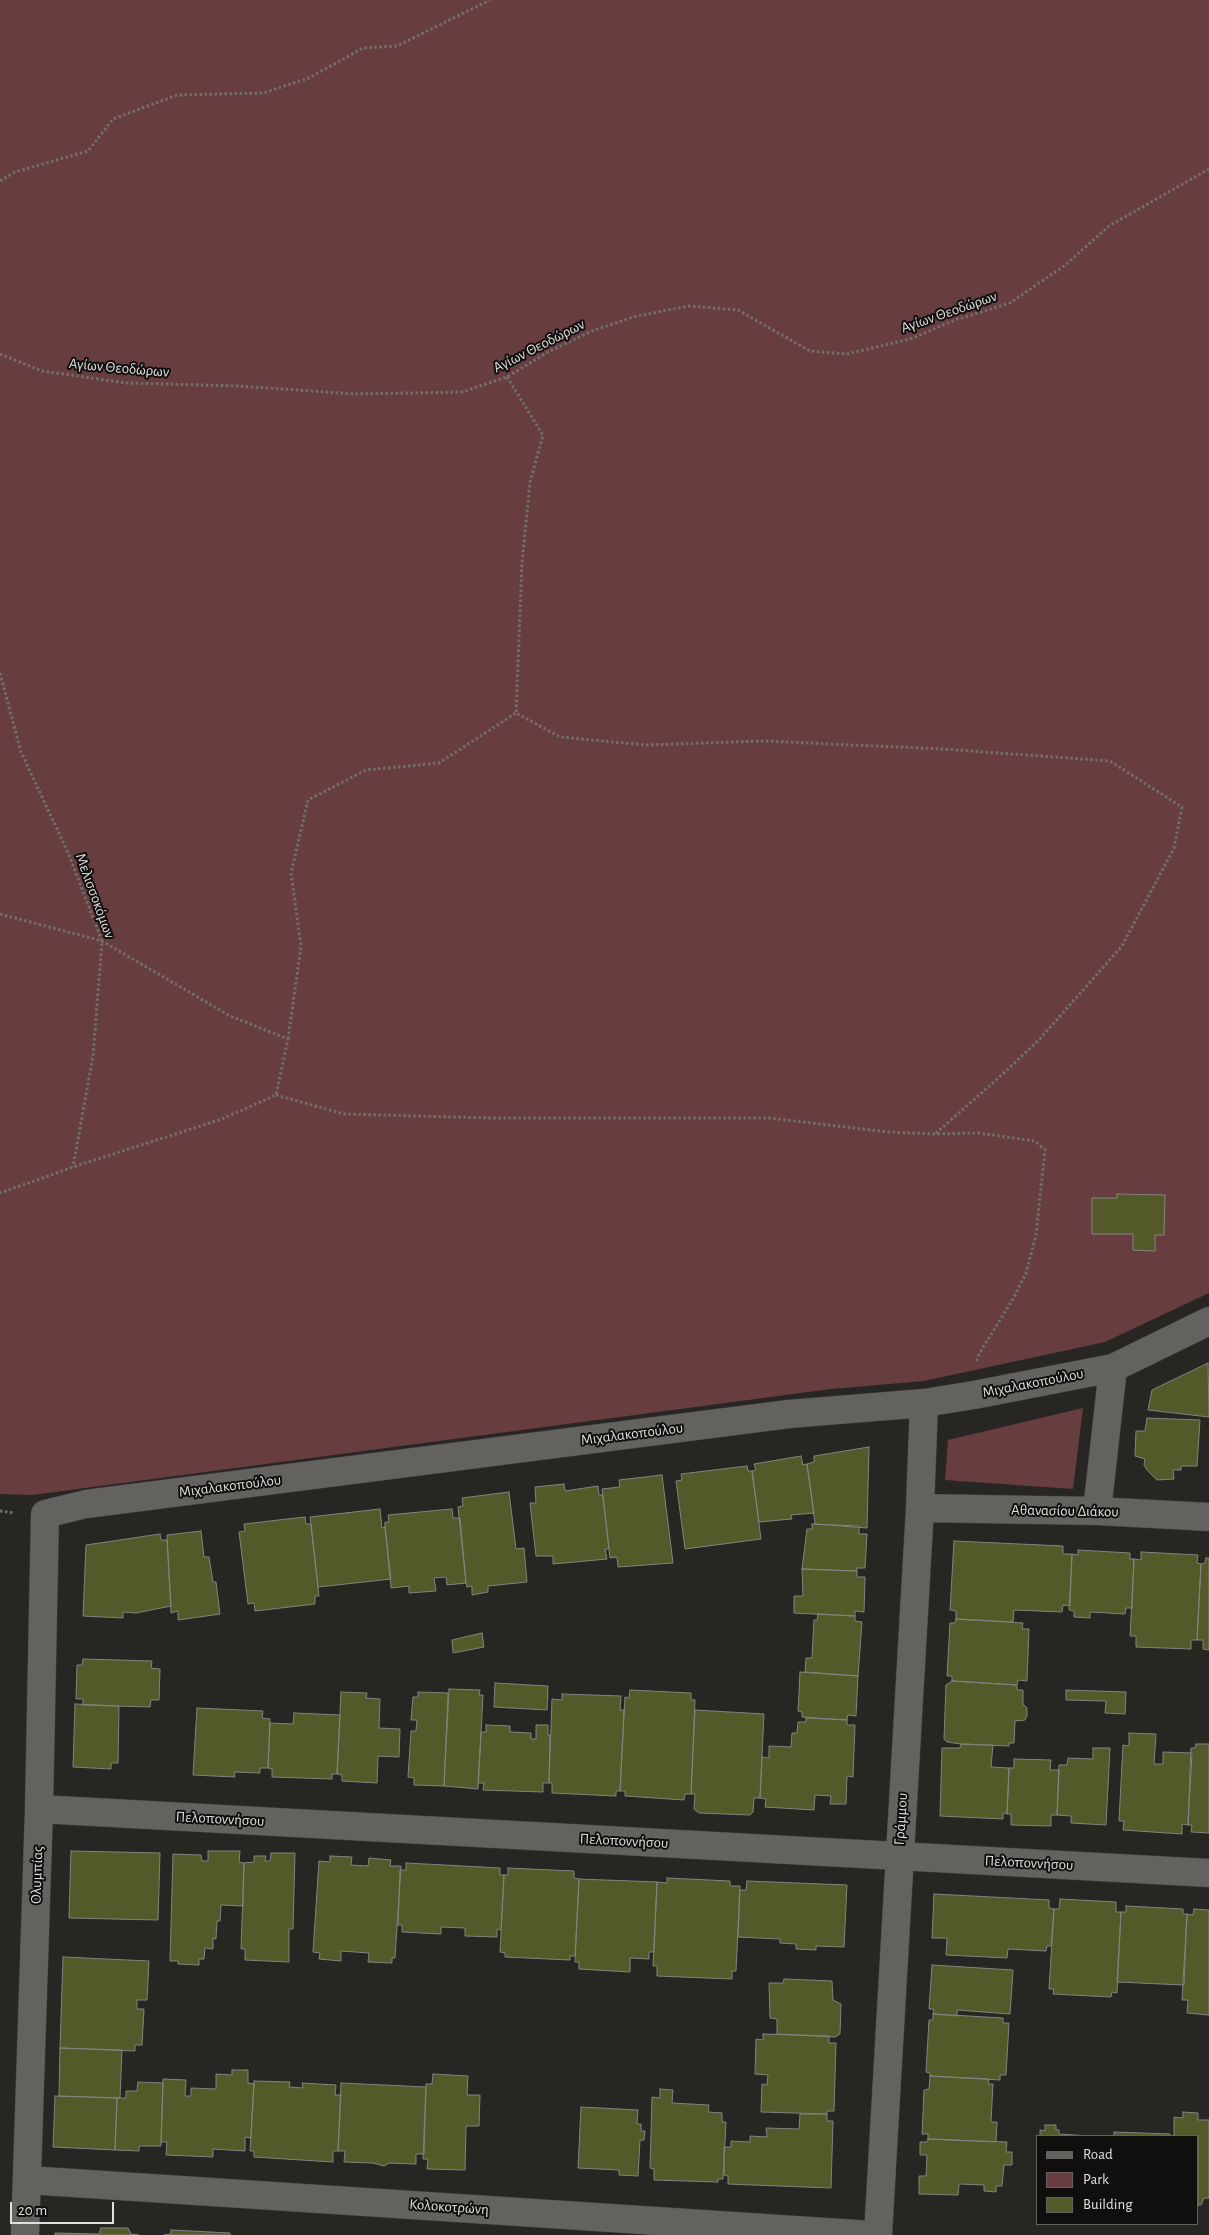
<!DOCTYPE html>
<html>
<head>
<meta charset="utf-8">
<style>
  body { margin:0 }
  #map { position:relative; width:1209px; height:2235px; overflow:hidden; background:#282623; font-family:"Alegreya Sans",sans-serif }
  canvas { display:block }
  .legend { position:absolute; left:1036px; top:2135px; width:162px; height:90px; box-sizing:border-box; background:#100f0e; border:1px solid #636261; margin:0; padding:6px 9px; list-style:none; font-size:15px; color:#e0dfdd }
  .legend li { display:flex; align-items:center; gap:10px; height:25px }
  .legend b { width:25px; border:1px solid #636261 }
  .scale { position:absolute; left:10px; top:2202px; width:104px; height:22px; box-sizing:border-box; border:2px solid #e0dfdd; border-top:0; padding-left:6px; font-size:15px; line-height:18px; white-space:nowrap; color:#e0dfdd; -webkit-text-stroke:4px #100f0e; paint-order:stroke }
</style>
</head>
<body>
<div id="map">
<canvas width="1209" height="2235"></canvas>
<ul class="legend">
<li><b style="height:6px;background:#64625f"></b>Road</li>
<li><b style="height:14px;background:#683d40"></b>Park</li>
<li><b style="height:14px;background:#54592a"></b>Building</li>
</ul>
<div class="scale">20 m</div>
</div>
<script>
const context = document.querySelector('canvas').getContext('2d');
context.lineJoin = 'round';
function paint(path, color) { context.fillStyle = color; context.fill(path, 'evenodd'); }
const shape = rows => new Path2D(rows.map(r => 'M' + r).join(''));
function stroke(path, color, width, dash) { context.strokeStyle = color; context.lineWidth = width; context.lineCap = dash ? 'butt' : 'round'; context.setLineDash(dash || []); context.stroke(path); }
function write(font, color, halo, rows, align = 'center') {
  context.font = font + ' "Alegreya Sans",sans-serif'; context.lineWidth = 4; context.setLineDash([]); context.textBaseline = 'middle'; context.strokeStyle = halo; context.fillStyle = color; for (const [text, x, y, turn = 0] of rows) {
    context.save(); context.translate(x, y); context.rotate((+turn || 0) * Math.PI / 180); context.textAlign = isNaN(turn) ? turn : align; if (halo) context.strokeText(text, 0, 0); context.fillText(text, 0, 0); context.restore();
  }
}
const green = shape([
  [0,0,1209,0,1209,1293,1105,1342,924,1381,831,1389,32,1495,0,1494],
  [1083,1408,1073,1489,945,1480,948,1440]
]);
const building = shape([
  [1117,1194,1165,1195,1164,1235,1155,1235,1155,1251,1133,1250,1133,1234,1092,1234,1092,1198,1117,1198,1117,1194],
  [1208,1363,1209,1417,1148,1410,1152,1390,1208,1363],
  [1147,1418,1200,1420,1197,1466,1181,1466,1181,1470,1173,1470,1174,1479,1157,1480,1147,1470,1144,1465,1145,1459,1135,1456,1136,1431,1145,1431,1147,1418],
  [869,1447,867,1528,815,1524,807,1464,814,1462,814,1456,869,1447],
  [801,1456,803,1465,807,1464,814,1513,791,1515,792,1519,759,1522,752,1471,756,1470,754,1464,801,1456],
  [747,1466,748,1471,752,1471,761,1539,685,1549,676,1481,682,1480,681,1474,747,1466],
  [662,1475,673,1563,618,1567,617,1557,610,1558,602,1489,620,1487,619,1480,662,1475],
  [564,1484,565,1491,598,1486,599,1495,603,1495,609,1549,605,1549,607,1559,553,1564,553,1556,536,1556,530,1503,536,1503,535,1487,564,1484],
  [509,1492,516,1549,524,1548,527,1582,488,1586,488,1592,472,1595,472,1586,467,1587,466,1583,458,1507,463,1506,462,1498,509,1492],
  [380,1509,382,1528,385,1527,391,1579,318,1587,310,1517,380,1509],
  [452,1509,453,1518,460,1518,466,1583,447,1585,446,1577,434,1578,436,1591,409,1593,409,1586,391,1588,385,1527,385,1522,389,1522,388,1515,452,1509],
  [305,1517,306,1524,311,1524,319,1596,315,1596,315,1604,255,1611,254,1603,248,1604,239,1532,245,1531,244,1524,305,1517],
  [812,1524,859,1526,859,1534,867,1534,865,1568,857,1568,857,1571,802,1569,807,1529,812,1529,812,1524],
  [201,1531,204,1557,209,1557,213,1582,216,1582,220,1614,178,1620,178,1611,171,1613,167,1535,201,1531],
  [160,1534,161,1540,167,1540,171,1606,136,1613,123,1612,123,1618,83,1616,86,1545,160,1534],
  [954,1541,1063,1546,1063,1554,1072,1554,1070,1606,1063,1605,1062,1612,1014,1610,1013,1622,956,1619,956,1611,950,1610,954,1541],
  [1078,1550,1130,1553,1130,1559,1134,1559,1132,1608,1126,1608,1125,1614,1090,1612,1090,1618,1074,1617,1074,1611,1069,1610,1072,1554,1078,1555,1078,1550],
  [1141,1552,1198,1555,1197,1563,1201,1564,1197,1640,1191,1640,1191,1649,1136,1647,1136,1636,1130,1636,1134,1559,1141,1560,1141,1552],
  [1206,1558,1209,1558,1209,1650,1203,1649,1203,1640,1197,1640,1201,1564,1205,1563,1206,1558],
  [802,1569,857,1571,857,1577,865,1577,864,1612,855,1611,855,1616,794,1613,794,1596,803,1596,802,1569],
  [818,1614,855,1616,855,1621,862,1622,858,1676,805,1672,806,1658,812,1658,814,1620,817,1620,818,1614],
  [956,1619,1023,1623,1022,1629,1029,1629,1027,1681,1018,1680,1017,1685,952,1681,952,1676,947,1676,950,1623,955,1623,956,1619],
  [482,1633,484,1647,453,1653,452,1640,482,1633],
  [83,1659,152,1661,151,1668,160,1669,159,1700,151,1700,150,1707,83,1705,83,1699,76,1699,77,1665,82,1665,83,1659],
  [800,1672,858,1676,856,1716,848,1715,847,1720,802,1717,802,1712,798,1711,800,1672],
  [952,1681,1017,1685,1017,1690,1023,1690,1023,1704,1027,1708,1027,1716,1025,1720,1015,1721,1014,1743,1009,1743,1009,1746,961,1744,947,1742,944,1739,946,1685,952,1681],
  [495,1683,548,1686,547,1710,494,1707,495,1683],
  [449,1689,480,1690,479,1695,483,1695,478,1789,444,1786,449,1689],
  [630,1690,691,1693,691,1700,695,1700,691,1794,685,1794,684,1800,625,1796,625,1791,620,1791,625,1697,629,1698,630,1690],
  [1066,1690,1126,1692,1125,1714,1105,1713,1106,1701,1066,1700,1066,1690],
  [341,1692,367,1693,366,1698,380,1699,379,1728,400,1729,399,1757,378,1756,377,1783,342,1781,342,1775,337,1774,341,1692],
  [418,1692,448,1693,444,1786,414,1785,414,1778,408,1777,411,1731,416,1731,417,1720,411,1720,413,1697,418,1697,418,1692],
  [562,1694,621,1696,620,1710,624,1710,620,1791,616,1791,616,1796,552,1793,552,1783,549,1783,552,1699,562,1700,562,1694],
  [75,1704,119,1706,118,1763,111,1763,111,1769,73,1767,75,1704],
  [197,1708,263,1711,262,1718,270,1719,268,1768,260,1768,260,1773,234,1772,235,1777,193,1775,197,1708],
  [695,1710,764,1714,760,1798,754,1798,753,1812,750,1815,699,1813,694,1809,695,1794,691,1794,695,1710],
  [294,1713,340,1715,337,1774,332,1774,332,1779,272,1777,272,1769,268,1768,270,1723,293,1724,294,1713],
  [806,1718,847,1720,847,1725,855,1725,853,1777,847,1776,846,1804,830,1804,831,1796,815,1795,814,1810,765,1807,766,1799,760,1798,762,1757,769,1758,769,1746,791,1747,792,1733,797,1733,798,1722,806,1722,806,1718],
  [486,1725,510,1726,510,1732,531,1733,531,1739,536,1739,536,1725,548,1725,548,1735,550,1735,549,1783,543,1783,543,1792,483,1790,484,1783,478,1783,481,1732,486,1732,486,1725],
  [1129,1733,1156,1734,1154,1764,1163,1764,1163,1752,1192,1753,1188,1825,1182,1824,1182,1834,1123,1830,1124,1821,1119,1821,1123,1745,1129,1746,1129,1733],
  [961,1744,993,1745,991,1767,1009,1768,1007,1814,1003,1813,1003,1819,940,1816,942,1748,960,1748,961,1744],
  [1196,1744,1209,1744,1209,1833,1191,1832,1192,1825,1188,1825,1191,1748,1195,1748,1196,1744],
  [1093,1748,1110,1748,1106,1825,1071,1823,1071,1816,1057,1815,1059,1765,1067,1765,1068,1758,1093,1759,1093,1748],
  [1014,1759,1051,1760,1050,1770,1059,1770,1057,1815,1051,1815,1051,1826,1011,1825,1011,1814,1007,1814,1009,1768,1014,1768,1014,1759],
  [71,1851,160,1853,158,1920,69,1918,71,1851],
  [208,1851,240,1851,239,1862,244,1863,243,1906,221,1905,220,1921,217,1921,216,1939,213,1938,213,1949,205,1948,204,1959,199,1959,199,1965,178,1964,178,1961,170,1961,173,1854,201,1855,202,1861,208,1861,208,1851],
  [271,1853,295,1853,293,1929,289,1929,289,1962,245,1960,245,1949,241,1949,244,1863,254,1862,254,1856,266,1856,265,1861,270,1861,271,1853],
  [330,1856,352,1857,351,1865,368,1866,369,1858,391,1860,390,1866,401,1866,395,1958,392,1958,392,1963,368,1962,369,1953,341,1951,341,1961,319,1959,320,1953,313,1952,319,1861,330,1862,330,1856],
  [406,1863,500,1868,500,1875,504,1875,501,1930,497,1929,497,1937,465,1936,465,1928,441,1927,441,1934,402,1932,402,1925,398,1925,400,1870,406,1870,406,1863],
  [508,1868,574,1871,574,1878,579,1879,575,1956,570,1956,570,1960,505,1957,505,1953,500,1952,504,1875,508,1875,508,1868],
  [667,1878,730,1881,730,1886,740,1886,736,1971,732,1971,732,1979,657,1976,657,1966,653,1966,657,1882,667,1883,667,1878],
  [579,1879,657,1882,654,1952,649,1952,649,1959,630,1958,630,1972,579,1969,579,1962,575,1962,579,1879],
  [747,1881,847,1885,844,1947,816,1946,816,1950,796,1949,796,1944,780,1943,780,1939,738,1937,740,1890,746,1890,747,1881],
  [934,1894,1049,1900,1049,1908,1054,1909,1051,1946,1047,1946,1046,1951,1008,1949,1007,1958,946,1955,947,1938,932,1938,934,1894],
  [1060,1899,1116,1902,1116,1912,1121,1912,1117,1993,1112,1992,1111,1997,1053,1994,1054,1989,1049,1989,1054,1909,1059,1909,1060,1899],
  [1126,1906,1183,1909,1183,1914,1187,1914,1184,1985,1117,1982,1121,1912,1126,1912,1126,1906],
  [1194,1909,1209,1910,1209,2015,1187,2013,1188,2000,1182,2000,1187,1914,1193,1915,1194,1909],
  [63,1957,149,1961,147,2000,137,2000,137,2009,144,2009,142,2045,135,2045,135,2051,60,2048,63,1957],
  [932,1965,1013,1970,1010,2014,957,2010,957,2016,933,2014,934,2009,929,2009,932,1965],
  [784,1979,832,1981,833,2000,841,2004,840,2034,835,2037,777,2034,777,2019,770,2018,769,1983,783,1983,784,1979],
  [933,2014,1003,2018,1003,2023,1009,2023,1006,2075,1000,2075,1000,2080,930,2076,930,2073,926,2072,929,2020,933,2020,933,2014],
  [763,2034,829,2036,829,2043,836,2043,834,2111,827,2111,827,2114,761,2112,762,2084,767,2085,768,2075,755,2074,756,2039,763,2040,763,2034],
  [60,2048,122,2050,120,2098,59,2096,60,2048],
  [232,2070,248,2070,248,2083,254,2084,251,2138,245,2137,245,2151,213,2149,213,2157,166,2155,167,2142,161,2142,163,2079,186,2080,185,2096,191,2096,191,2088,216,2089,216,2074,232,2075,232,2070],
  [433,2074,468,2076,467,2095,480,2095,479,2126,466,2126,465,2170,427,2169,428,2159,423,2159,426,2084,432,2084,433,2074],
  [930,2076,989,2079,988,2084,993,2084,991,2122,997,2122,996,2142,928,2139,928,2134,922,2134,924,2090,929,2089,930,2076],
  [254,2081,290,2082,289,2087,303,2088,302,2083,336,2085,335,2095,341,2095,338,2151,333,2151,333,2162,254,2157,254,2151,250,2151,254,2081],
  [138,2082,163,2083,161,2146,139,2146,139,2151,115,2150,117,2098,126,2098,126,2091,137,2091,138,2082],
  [341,2083,426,2087,424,2154,416,2154,416,2164,389,2163,384,2166,373,2163,344,2162,345,2151,338,2151,341,2083],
  [660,2089,673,2090,672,2103,709,2105,708,2112,722,2113,722,2122,726,2122,723,2179,718,2179,718,2182,654,2180,654,2169,650,2168,652,2097,660,2098,660,2089],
  [55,2096,117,2098,115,2150,53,2147,55,2096],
  [581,2107,638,2110,637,2124,641,2124,641,2131,645,2131,644,2140,640,2140,638,2176,619,2175,619,2170,578,2168,581,2107],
  [1183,2112,1198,2113,1198,2120,1209,2120,1209,2198,1204,2198,1201,2205,1198,2205,1198,2136,1174,2136,1174,2117,1183,2118,1183,2112],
  [800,2114,827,2114,827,2121,833,2121,831,2188,728,2184,728,2176,724,2175,724,2147,731,2147,731,2141,750,2142,750,2136,767,2137,766,2128,799,2129,800,2114],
  [1045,2125,1056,2125,1056,2130,1059,2130,1059,2134,1089,2136,1040,2136,1040,2130,1045,2131,1045,2125],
  [1114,2132,1170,2134,1170,2136,1114,2136,1114,2132],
  [928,2139,1007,2142,1006,2152,1012,2152,1012,2165,1004,2165,1002,2186,996,2186,996,2192,984,2191,984,2185,959,2184,958,2195,919,2194,919,2176,926,2176,927,2155,920,2155,920,2142,927,2142,928,2139],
  [101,2228,128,2228,131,2234,139,2235,55,2235,55,2233,99,2234,101,2228],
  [171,2230,230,2233,230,2235,164,2235,171,2234,171,2230]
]);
const path = shape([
  [0,181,15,172,88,151,113,119,177,95,263,93,309,78,363,48,397,46,490,0],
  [0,354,42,371,126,383,238,386,355,394,462,392,507,377,548,352,592,331,633,317,689,306,738,310,810,351,847,354,910,339,955,320,1010,303,1064,266,1109,226,1209,169],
  [507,377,543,435,530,482,522,563,516,713,560,737,646,745,764,741,942,749,1110,761,1182,807,1174,848,1122,946,1038,1041,994,1082,935,1134],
  [0,673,21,752,69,855,102,941,93,1056,73,1167],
  [0,914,102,941,230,1016,288,1039,276,1095,222,1119,73,1167,0,1193],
  [288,1039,301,946,291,873,308,800,366,770,439,763,516,713],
  [276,1095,344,1114,491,1118,769,1118,888,1132,935,1134,978,1133,1035,1141,1045,1150,1036,1235,1026,1273,1013,1299,979,1354,976,1363],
  [0,1511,14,1513]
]);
const minor = shape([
  [920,1508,1097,1511,1209,1517],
  [1097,1511,1113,1368],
  [39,1809,1209,1873],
  [27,2180,872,2235],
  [25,2235,39,1809,45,1514,86,1504,789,1414,924,1403,974,1395,1113,1368,1209,1321],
  [878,2235,920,1508,924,1403]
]);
const streetNames = [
  ["Αγίων Θεοδώρων",949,312,-19],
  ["Αγίων Θεοδώρων",539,346,-27],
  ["Αγίων Θεοδώρων",119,368,5],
  ["Μελισσοκόμων",95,896,70],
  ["Μιχαλακοπούλου",1033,1383,-11],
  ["Μιχαλακοπούλου",632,1434,-7],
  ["Μιχαλακοπούλου",230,1486,-7],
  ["Αθανασίου Διάκου",1065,1511,1],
  ["Πελοποννήσου",220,1819,3],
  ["Γράμμου",901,1819,-86],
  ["Πελοποννήσου",624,1841,3],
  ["Πελοποννήσου",1029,1863,3],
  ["Ολυμπίας",37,1875,-88],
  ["Κολοκοτρώνη",449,2207,4]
];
paint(green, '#683d40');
paint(building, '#54592a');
stroke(building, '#838380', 1);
stroke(minor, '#42413f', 29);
stroke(path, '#706f6c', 3, [2.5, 2.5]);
stroke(minor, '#64625f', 28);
write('15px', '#e0dfdd', '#100f0e', streetNames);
</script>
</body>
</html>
